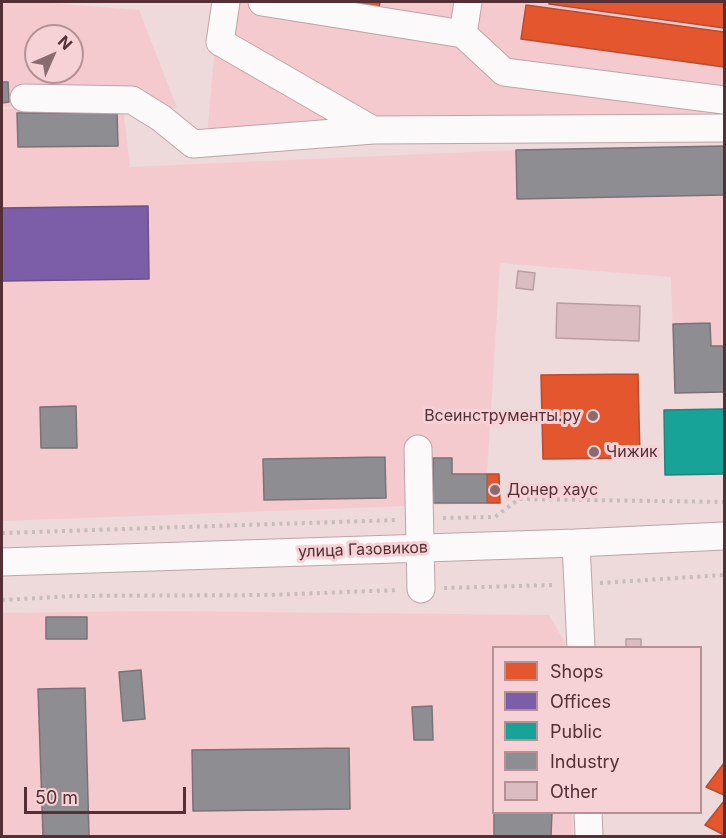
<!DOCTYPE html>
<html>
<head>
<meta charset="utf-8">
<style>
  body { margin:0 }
  #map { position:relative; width:726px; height:838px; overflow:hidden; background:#eed9db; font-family:Inter,sans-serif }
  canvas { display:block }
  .frame { position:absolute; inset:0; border:3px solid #543036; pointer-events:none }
  .legend { position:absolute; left:492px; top:646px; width:210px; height:168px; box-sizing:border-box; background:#f6d1d5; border:2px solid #b59195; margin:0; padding:8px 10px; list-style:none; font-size:18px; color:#543036 }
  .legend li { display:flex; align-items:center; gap:12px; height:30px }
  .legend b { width:30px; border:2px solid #b59195 }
  .north { position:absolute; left:24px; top:24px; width:60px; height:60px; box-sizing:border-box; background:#f6d1d5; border:2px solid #b59195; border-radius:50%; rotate:45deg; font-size:16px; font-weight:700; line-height:24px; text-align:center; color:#543036 }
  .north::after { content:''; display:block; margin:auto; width:21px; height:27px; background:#8a6b70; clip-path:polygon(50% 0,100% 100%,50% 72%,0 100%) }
  .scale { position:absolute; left:24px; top:787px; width:162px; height:27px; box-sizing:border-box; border:3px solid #543036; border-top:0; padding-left:8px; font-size:18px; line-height:21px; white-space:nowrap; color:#543036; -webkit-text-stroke:4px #f6d1d5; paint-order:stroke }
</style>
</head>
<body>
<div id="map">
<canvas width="726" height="838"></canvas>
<div class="frame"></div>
<ul class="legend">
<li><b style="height:16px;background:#e4572e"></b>Shops</li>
<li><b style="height:16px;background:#7b5ea7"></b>Offices</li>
<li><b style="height:16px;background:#17a398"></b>Public</li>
<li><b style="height:16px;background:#8d8d92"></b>Industry</li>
<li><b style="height:16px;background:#dabcc1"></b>Other</li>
</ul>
<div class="north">N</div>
<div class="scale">50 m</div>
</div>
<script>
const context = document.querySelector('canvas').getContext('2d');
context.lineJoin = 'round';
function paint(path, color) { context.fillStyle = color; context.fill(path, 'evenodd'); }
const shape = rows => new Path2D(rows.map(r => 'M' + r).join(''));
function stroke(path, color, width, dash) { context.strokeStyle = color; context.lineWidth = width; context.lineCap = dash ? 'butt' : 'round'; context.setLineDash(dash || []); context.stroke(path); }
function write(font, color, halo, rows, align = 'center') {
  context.font = font + ' Inter,sans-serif'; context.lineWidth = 6; context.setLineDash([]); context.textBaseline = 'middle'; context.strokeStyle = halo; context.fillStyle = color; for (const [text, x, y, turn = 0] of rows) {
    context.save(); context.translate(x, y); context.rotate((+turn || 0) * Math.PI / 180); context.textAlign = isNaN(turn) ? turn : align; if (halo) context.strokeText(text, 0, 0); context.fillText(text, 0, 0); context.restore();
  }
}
const built = shape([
  [2,2,36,2,139,10,177,108,126,104,2,107],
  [36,36,72,36,72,72,36,72],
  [219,2,724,2,724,127,206,148],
  [123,106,130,167,516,150,724,146,724,392,675,393,671,277,500,263,487,474,487,503,2,521,2,109],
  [155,611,549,615,565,643,565,647,494,648,494,812,572,813,573,836,2,836,2,613]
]);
const shops = shape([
  [299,2,380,2,378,13,299,2],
  [549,2,724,2,724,28,549,4,549,2],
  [526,5,724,32,724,67,521,39,526,5],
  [638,374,640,458,543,459,541,375,638,374],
  [487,474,499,474,500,503,487,503,487,474],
  [724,763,724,795,706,787,724,763],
  [724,801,724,835,705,825,724,801]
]);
const offices = shape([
  [148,206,149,279,2,281,2,208,148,206]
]);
const public = shape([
  [724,409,724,474,665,475,664,410,724,409]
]);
const industry = shape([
  [2,82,8,82,9,102,2,103,2,82],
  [117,112,118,146,18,147,17,113,117,112],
  [724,146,724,195,517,199,516,150,724,146],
  [710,323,711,346,724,346,724,392,675,393,673,324,710,323],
  [76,406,77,448,41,448,40,407,76,406],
  [385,457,386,498,264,500,263,459,385,457],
  [433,458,452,458,452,474,487,474,487,503,433,503,433,458],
  [46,617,87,617,87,639,46,639,46,617],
  [141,670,145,719,123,721,119,672,141,670],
  [85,688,89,836,43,836,38,689,85,688],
  [432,706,433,740,414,740,412,707,432,706],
  [349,748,350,809,193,811,192,750,349,748],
  [494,812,552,812,551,836,494,836,494,812]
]);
const building = shape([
  [518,271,535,273,533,290,516,288,518,271],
  [557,303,640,306,639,341,556,338,557,303],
  [626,639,641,639,641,648,626,648,626,639]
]);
const path = shape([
  [443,518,495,517,519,499,724,502],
  [2,533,397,520],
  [600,583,724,575],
  [444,588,556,585],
  [2,600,73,596,271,595,397,590]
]);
const minor = shape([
  [226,2,220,42,373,130,724,128],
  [262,2,463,34],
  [468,2,463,34,504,72,724,100],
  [24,98,132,100,161,118,193,144,373,130],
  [418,449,421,589],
  [576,543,581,648],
  [2,562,576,543,724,536],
  [588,812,589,836]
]);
const markers = [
  [593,416,6,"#8a6b70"],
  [594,452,6,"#8a6b70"],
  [495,490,6,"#8a6b70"]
];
const poiNames = [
  ["Всеинструменты.ру",581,416,"right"],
  ["Чижик",606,452],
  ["Донер хаус",507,490]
];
const streetNames = [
  ["улица Газовиков",363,550,-2]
];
paint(built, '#f4cace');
paint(shops, '#e4572e');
stroke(shops, '#b94b30', 1.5);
paint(offices, '#7b5ea7');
stroke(offices, '#6f5085', 1.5);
paint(public, '#17a398');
stroke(public, '#29807b', 1.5);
paint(industry, '#8d8d92');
stroke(industry, '#7c7176', 1.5);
paint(building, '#dabcc1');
stroke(building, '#b79ea2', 1.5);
stroke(minor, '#bea4a8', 29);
stroke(path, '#c7bcbc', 4, [3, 4.5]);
stroke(minor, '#fcf9fa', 27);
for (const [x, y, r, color] of markers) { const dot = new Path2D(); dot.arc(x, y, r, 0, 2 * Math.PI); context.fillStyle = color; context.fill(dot); stroke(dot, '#f6d1d5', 2); }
write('16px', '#543036', '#f6d1d5', poiNames, 'left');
write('16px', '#543036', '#f6d1d5', streetNames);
</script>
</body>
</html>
